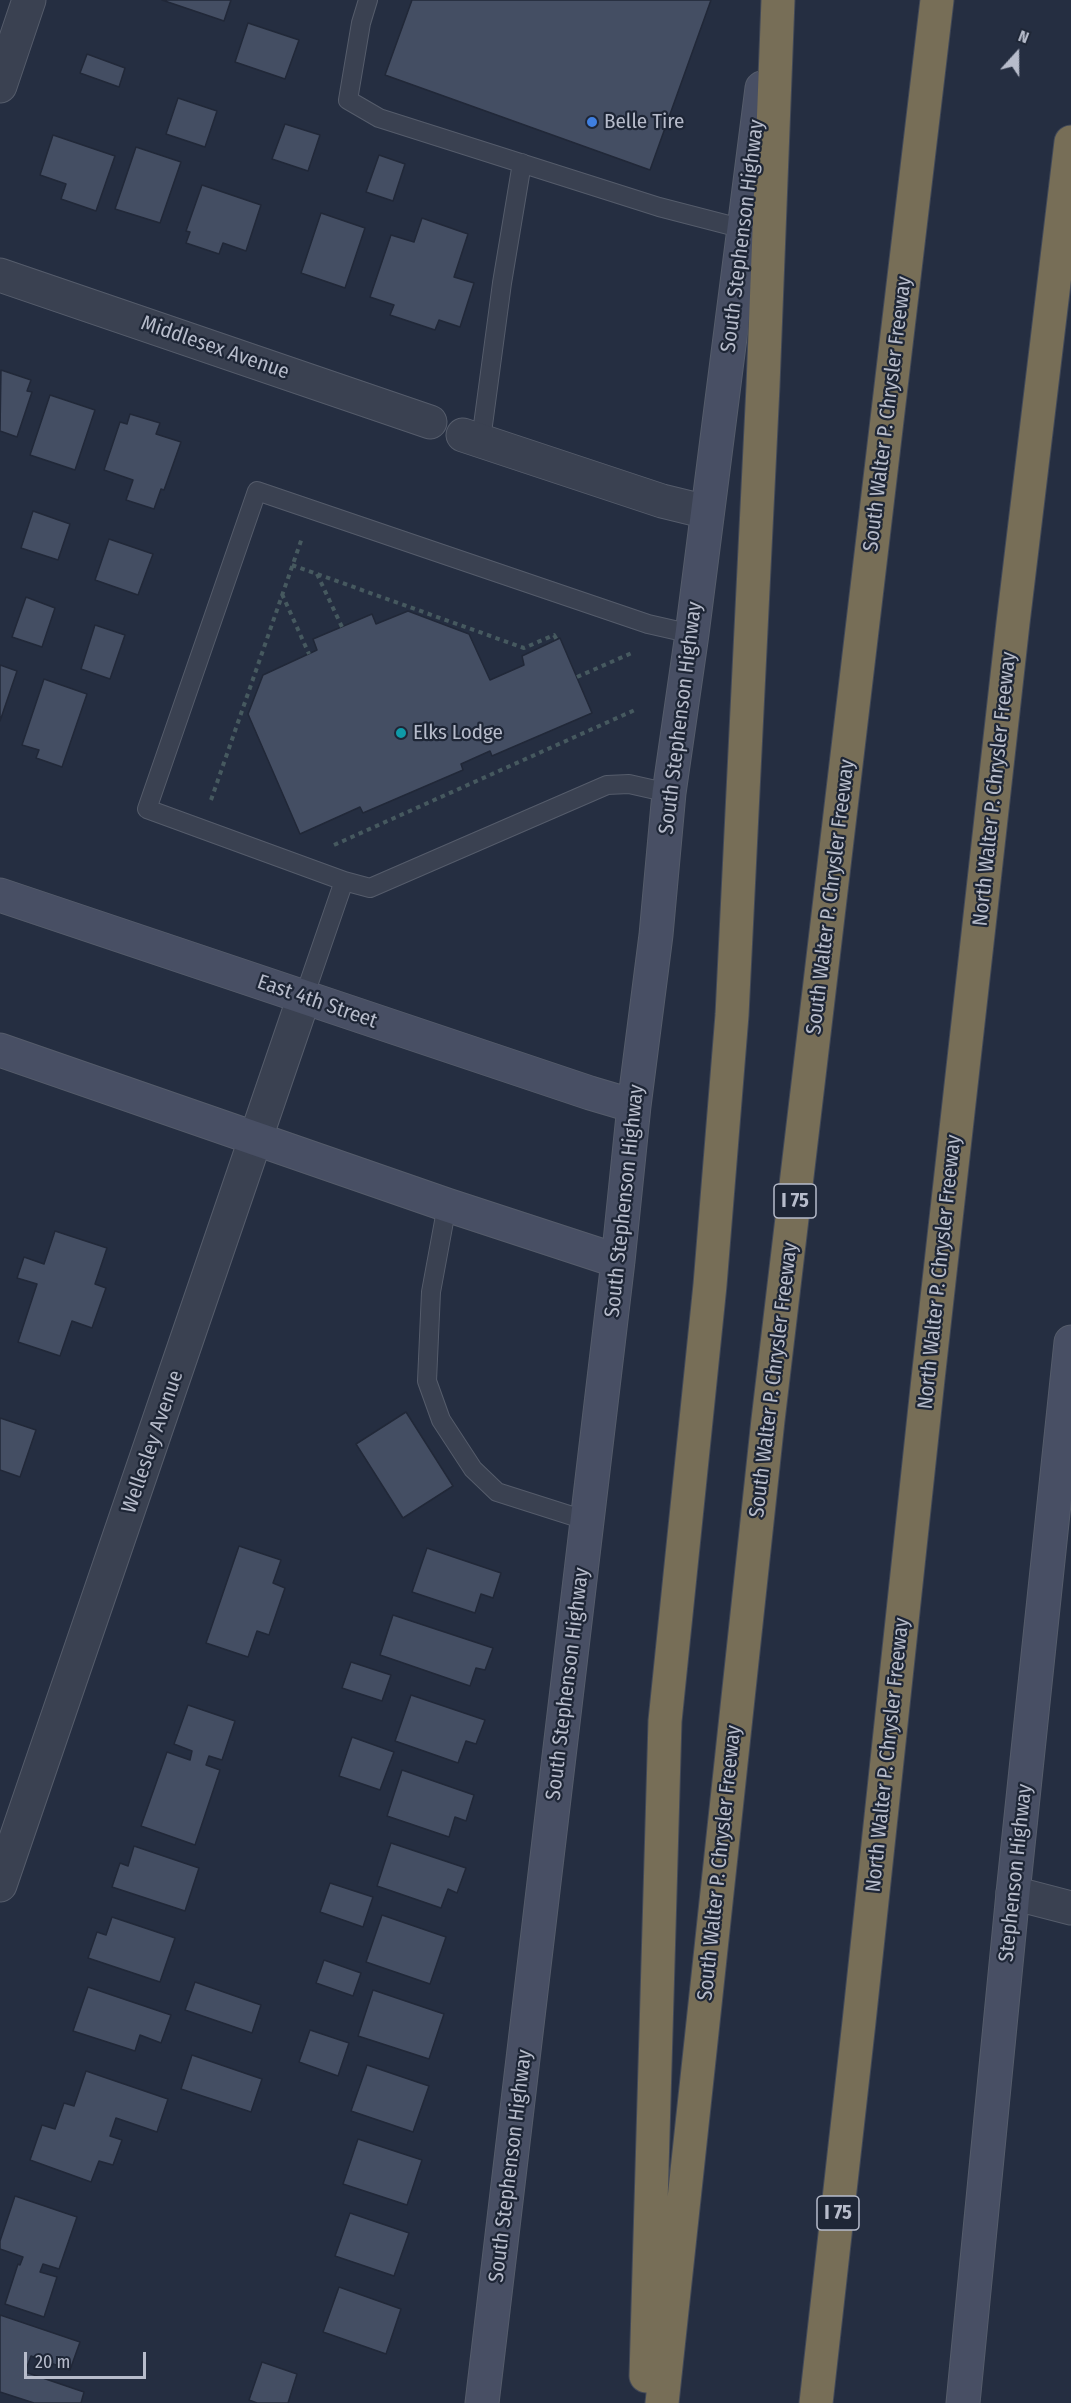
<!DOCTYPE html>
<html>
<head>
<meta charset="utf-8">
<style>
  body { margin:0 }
  #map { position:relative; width:1071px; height:2403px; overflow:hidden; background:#252e41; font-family:"Fira Sans Condensed",sans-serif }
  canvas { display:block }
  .north { position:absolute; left:987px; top:24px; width:60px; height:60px; -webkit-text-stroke:4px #1e2636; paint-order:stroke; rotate:21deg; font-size:16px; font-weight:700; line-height:24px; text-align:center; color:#b7bccb }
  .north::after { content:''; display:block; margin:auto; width:21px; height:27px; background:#b7bccb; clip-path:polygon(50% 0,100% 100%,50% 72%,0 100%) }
  .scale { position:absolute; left:24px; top:2352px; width:122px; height:27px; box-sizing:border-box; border:3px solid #b7bccb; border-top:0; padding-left:8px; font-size:18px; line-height:21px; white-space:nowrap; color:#b7bccb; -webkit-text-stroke:4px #1e2636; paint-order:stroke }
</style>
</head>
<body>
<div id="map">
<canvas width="1071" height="2403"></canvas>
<div class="north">N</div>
<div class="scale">20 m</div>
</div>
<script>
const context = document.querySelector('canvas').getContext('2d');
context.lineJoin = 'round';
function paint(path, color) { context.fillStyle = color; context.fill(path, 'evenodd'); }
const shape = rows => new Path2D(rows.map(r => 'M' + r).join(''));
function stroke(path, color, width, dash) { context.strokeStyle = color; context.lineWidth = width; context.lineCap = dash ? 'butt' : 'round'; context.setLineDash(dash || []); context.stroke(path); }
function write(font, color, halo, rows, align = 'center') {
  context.font = font + ' "Fira Sans Condensed",sans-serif'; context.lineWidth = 4.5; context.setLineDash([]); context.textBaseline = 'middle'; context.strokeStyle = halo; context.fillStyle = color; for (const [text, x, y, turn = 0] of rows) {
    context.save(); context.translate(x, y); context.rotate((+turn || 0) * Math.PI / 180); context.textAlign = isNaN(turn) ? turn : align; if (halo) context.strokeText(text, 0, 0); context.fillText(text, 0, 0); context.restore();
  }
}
const building = shape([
  [162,0,231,0,224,21,162,0],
  [412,0,711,0,650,170,385,75,412,0],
  [248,23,299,40,285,79,235,62,248,23],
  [87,54,125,68,119,87,80,73,87,54],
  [178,98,217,111,205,147,166,134,178,98],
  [285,124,320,135,308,171,272,159,285,124],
  [53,135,115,156,96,211,61,199,66,184,40,175,53,135],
  [136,147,181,162,160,223,115,209,136,147],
  [379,155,405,164,393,201,366,192,379,155],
  [202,185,261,205,246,251,223,243,219,254,186,243,190,232,186,231,202,185],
  [321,213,365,228,345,288,301,273,321,213],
  [422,218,468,234,454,277,474,283,460,327,439,320,435,330,390,315,394,305,370,297,391,235,414,242,422,218],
  [1,370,31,380,27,391,32,392,17,437,0,431,1,370],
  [50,395,95,410,75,470,30,455,50,395],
  [130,414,160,423,156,434,181,442,164,490,161,489,154,509,126,500,133,480,104,470,120,422,127,424,130,414],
  [33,511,70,524,58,560,21,548,33,511],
  [109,539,153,554,138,595,95,580,109,539],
  [26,597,55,608,42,647,12,637,26,597],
  [408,611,469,634,490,680,524,665,522,656,560,638,592,713,492,756,490,751,461,764,463,770,363,813,360,807,300,834,248,714,263,675,317,650,313,639,372,614,376,624,408,611],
  [95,625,125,635,110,679,81,669,95,625],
  [0,665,17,671,0,721,0,665],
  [44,679,87,694,62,767,36,758,39,750,22,745,44,679],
  [55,1231,107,1248,95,1284,106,1288,92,1328,72,1321,60,1356,18,1342,37,1284,17,1278,24,1257,44,1264,55,1231],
  [406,1412,453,1486,403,1518,356,1444,406,1412],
  [0,1418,36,1430,20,1477,0,1470,0,1418],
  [239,1546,281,1560,273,1583,285,1588,269,1635,257,1631,248,1657,206,1643,239,1546],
  [427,1548,501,1573,493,1598,481,1594,475,1613,412,1592,427,1548],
  [393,1615,493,1648,485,1670,476,1668,470,1686,380,1655,393,1615],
  [351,1662,391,1675,382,1701,342,1688,351,1662],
  [411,1695,485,1720,476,1744,466,1741,458,1763,395,1741,411,1695],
  [188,1705,235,1721,222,1760,209,1756,206,1765,220,1770,195,1845,141,1826,167,1752,190,1760,192,1751,174,1744,188,1705],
  [352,1737,394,1752,380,1790,339,1776,352,1737],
  [402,1770,474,1795,466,1821,455,1817,449,1837,387,1816,402,1770],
  [391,1843,466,1868,457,1893,448,1889,441,1908,377,1886,391,1843],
  [134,1846,199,1868,185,1911,112,1887,120,1863,128,1866,134,1846],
  [330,1883,373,1897,363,1927,320,1912,330,1883],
  [382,1915,446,1937,430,1984,366,1962,382,1915],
  [112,1917,175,1938,160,1982,88,1958,97,1932,106,1935,112,1917],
  [324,1960,361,1973,353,1996,316,1983,324,1960],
  [195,1982,261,2005,252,2033,185,2010,195,1982],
  [88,1987,171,2015,161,2043,140,2035,135,2051,73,2031,88,1987],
  [373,1990,444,2014,429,2059,358,2036,373,1990],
  [310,2030,349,2043,338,2076,299,2062,310,2030],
  [192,2055,262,2079,251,2112,181,2089,192,2055],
  [367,2065,429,2086,413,2132,351,2111,367,2065],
  [86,2071,168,2099,157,2132,116,2118,110,2136,122,2140,113,2165,99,2161,91,2182,30,2160,42,2125,55,2129,64,2103,74,2106,86,2071],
  [358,2139,422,2160,407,2205,343,2184,358,2139],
  [15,2196,77,2217,59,2269,43,2264,40,2272,57,2277,44,2317,5,2304,18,2264,20,2265,23,2257,0,2249,0,2241,15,2196],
  [350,2213,409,2233,394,2276,335,2256,350,2213],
  [339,2287,401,2309,386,2354,323,2332,339,2287],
  [0,2315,80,2342,70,2370,31,2356,25,2372,84,2392,81,2403,34,2403,0,2392,0,2315],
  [262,2362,297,2374,288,2403,257,2403,249,2400,262,2362]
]);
const path = shape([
  [292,565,524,648,554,635,557,640],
  [317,574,342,627],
  [282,594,309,654],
  [577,677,634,652],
  [211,800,302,538],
  [334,845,637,709]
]);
const lane = shape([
  [368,0,361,23,348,100,379,118,659,207,744,229],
  [481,440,502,283,522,163],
  [344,881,147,809,257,491,648,624,692,634],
  [304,997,344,881,370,888,607,785,629,784,669,793],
  [447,1205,431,1292,427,1381,441,1420,473,1469,497,1492,588,1521]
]);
const street = shape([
  [0,86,29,0],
  [0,275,430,422],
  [463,435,662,501,707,512],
  [0,1885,304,997],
  [1013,1893,1071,1908]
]);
const secondary = shape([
  [0,895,590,1093,634,1106],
  [0,1050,447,1205,618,1261],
  [482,2403,618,1261,634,1106,656,935,669,793,692,634,762,88],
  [963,2403,1013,1893,1071,1342]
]);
const highway = shape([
  [646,2376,665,1721,710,1285,732,1015,763,386,778,0],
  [662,2403,768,1420,937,0],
  [816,2403,859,2022,928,1379,1013,623,1071,142]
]);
const markers = [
  [592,122,6,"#3f7fe0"],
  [401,733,6,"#0f9aa8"]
];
const shields = [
  [795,1201,42],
  [838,2213,42]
];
const shieldNames = [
  ["I 75",795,1201],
  ["I 75",838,2213]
];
const poiNames = [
  ["Belle Tire",604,122],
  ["Elks Lodge",413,733]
];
const streetNames = [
  ["South Stephenson Highway",743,236,-83],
  ["Middlesex Avenue",215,348,19],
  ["South Walter P. Chrysler Freeway",888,414,-83],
  ["South Stephenson Highway",681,718,-83],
  ["North Walter P. Chrysler Freeway",995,789,-84],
  ["South Walter P. Chrysler Freeway",831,897,-83],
  ["East 4th Street",317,1002,19],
  ["South Stephenson Highway",625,1201,-84],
  ["North Walter P. Chrysler Freeway",940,1272,-84],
  ["South Walter P. Chrysler Freeway",774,1380,-83],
  ["Wellesley Avenue",153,1442,-71],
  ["South Stephenson Highway",568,1684,-83],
  ["North Walter P. Chrysler Freeway",888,1755,-84],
  ["South Walter P. Chrysler Freeway",720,1863,-84],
  ["Stephenson Highway",1016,1873,-84],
  ["South Stephenson Highway",511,2166,-83]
];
paint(building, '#444e63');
stroke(building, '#212838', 1.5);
stroke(lane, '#555c6b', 20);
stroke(street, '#555c6b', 35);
stroke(secondary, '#555c6b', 35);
stroke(highway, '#424958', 35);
stroke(path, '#46595f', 4, [4.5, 4.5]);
stroke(lane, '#3a4151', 18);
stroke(street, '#3a4151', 33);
stroke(secondary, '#484f64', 33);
stroke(highway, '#776e57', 33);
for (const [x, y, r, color] of markers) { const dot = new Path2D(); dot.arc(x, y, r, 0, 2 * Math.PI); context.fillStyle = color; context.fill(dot); stroke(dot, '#1e2636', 2); }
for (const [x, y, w] of shields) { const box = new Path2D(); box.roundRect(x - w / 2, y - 17, w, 34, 4.5); context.fillStyle = '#1e2636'; context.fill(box); stroke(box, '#b7bccb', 1.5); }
write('bold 20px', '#b7bccb', null, shieldNames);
write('21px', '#b7bccb', '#1e2636', poiNames, 'left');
write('21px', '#b7bccb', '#1e2636', streetNames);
</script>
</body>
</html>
